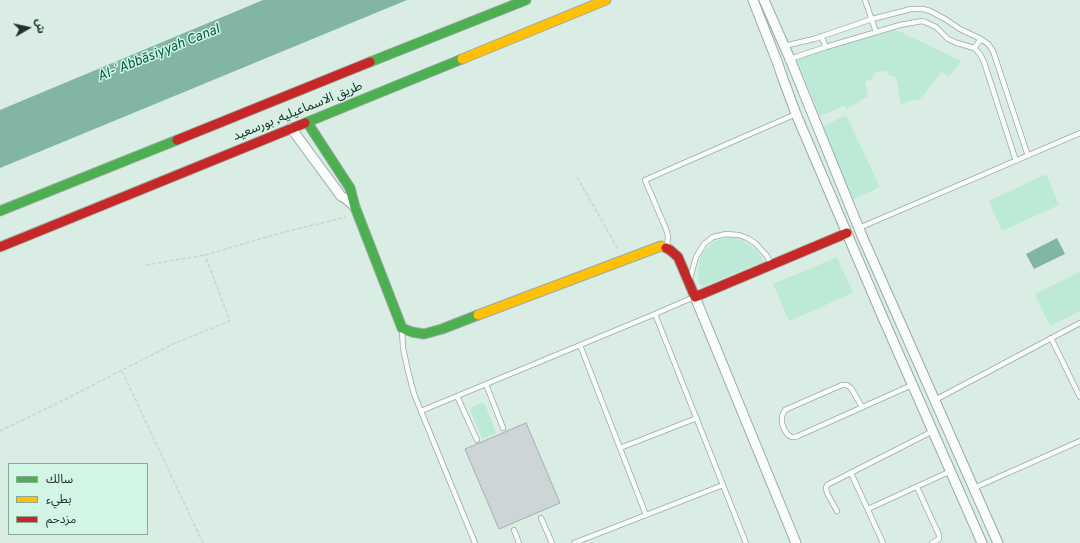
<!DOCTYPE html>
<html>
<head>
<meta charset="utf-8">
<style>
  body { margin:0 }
  #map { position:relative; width:1080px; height:543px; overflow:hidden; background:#daede4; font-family:Overpass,"Noto Sans Arabic",sans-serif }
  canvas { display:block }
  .legend { position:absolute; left:8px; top:463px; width:140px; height:72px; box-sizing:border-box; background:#d2f5e5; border:1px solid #8ca69a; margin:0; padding:5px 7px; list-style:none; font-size:12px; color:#222f29 }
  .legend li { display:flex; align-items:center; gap:8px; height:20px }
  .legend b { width:20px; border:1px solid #8ca69a }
  .north { position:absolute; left:8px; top:8px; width:40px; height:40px; -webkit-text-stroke:3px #d2f5e5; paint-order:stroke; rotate:81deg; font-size:11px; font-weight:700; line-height:16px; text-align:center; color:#222f29 }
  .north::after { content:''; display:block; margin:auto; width:14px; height:18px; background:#222f29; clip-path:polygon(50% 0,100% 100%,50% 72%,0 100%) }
</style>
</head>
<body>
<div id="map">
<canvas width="1080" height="543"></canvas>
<ul class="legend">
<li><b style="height:5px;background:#4caf50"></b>سالك</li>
<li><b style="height:5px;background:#ffc107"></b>بطيء</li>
<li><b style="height:5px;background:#c62828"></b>مزدحم</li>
</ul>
<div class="north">ش</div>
</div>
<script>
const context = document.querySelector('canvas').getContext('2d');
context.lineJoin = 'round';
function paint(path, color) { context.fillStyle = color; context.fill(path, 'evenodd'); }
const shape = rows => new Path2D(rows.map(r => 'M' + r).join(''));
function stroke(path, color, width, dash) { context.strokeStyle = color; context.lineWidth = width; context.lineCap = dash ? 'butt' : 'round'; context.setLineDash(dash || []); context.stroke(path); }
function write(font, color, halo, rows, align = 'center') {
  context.font = font + ' Overpass,"Noto Sans Arabic",sans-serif'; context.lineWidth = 3; context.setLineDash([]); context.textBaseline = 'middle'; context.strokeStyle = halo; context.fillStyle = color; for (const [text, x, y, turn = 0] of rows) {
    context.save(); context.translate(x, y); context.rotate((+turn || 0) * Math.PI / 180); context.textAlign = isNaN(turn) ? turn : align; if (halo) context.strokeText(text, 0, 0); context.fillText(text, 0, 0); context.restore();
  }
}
const green = shape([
  [892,30,901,32,961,61,949,77,942,72,919,100,910,101,901,104,896,77,890,76,886,71,875,72,873,78,865,82,868,96,847,109,844,106,820,116,796,58],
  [846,115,880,187,853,200,823,126],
  [1046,174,1059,205,1002,231,989,201],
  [728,237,742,240,756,250,761,256,764,261,705,286,702,286,699,284,698,273,700,259,704,251,710,245,715,241],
  [837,257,853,293,789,321,773,284],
  [1080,272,1080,311,1050,326,1035,294],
  [481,403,485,404,496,433,482,439,470,410,472,407,477,404]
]);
const water = shape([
  [263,0,407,0,0,168,0,110],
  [1057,238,1065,254,1034,269,1026,254]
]);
const building = shape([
  [526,423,560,503,499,529,465,449,526,423]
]);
const path = shape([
  [577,177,618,249],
  [146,265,205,255,281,233,346,217],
  [122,371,203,543],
  [0,431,60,402,173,344,230,321,205,255]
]);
const lane = shape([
  [865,0,876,32],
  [821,36,826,47],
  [784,46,814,39,872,19,911,9,923,9,930,11,945,19,960,29,981,39,988,44,993,51,1028,156],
  [974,48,981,39],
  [790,59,826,47,900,25,922,21,925,22,936,27,948,39,957,43,974,48,980,54,984,62,1016,161],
  [859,228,1080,133],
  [667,247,668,236,666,229,645,180,796,114],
  [690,279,696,257,704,244,713,237,726,234,739,235,747,238,755,243,767,256,771,264],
  [655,314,746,543],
  [402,330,403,348,408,371,414,394,475,543],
  [1051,338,1080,397],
  [580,345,646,515],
  [486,384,503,428],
  [457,396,477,440],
  [935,400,1080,323],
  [862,407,851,388,847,385,842,385,787,409,785,410,782,416,782,423,784,429,788,435,792,437,795,437,798,436,912,385],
  [421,411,655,314,694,297],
  [620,448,697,418],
  [851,473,883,543],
  [917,487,939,535,939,539,932,543],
  [974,488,1080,441],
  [868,509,951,471],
  [837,511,827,493,826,488,827,485,933,431],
  [541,518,552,543],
  [514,530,519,543],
  [574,543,723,485]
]);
const street = shape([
  [753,0,778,64,782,76,796,114,883,318,982,543],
  [764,0,790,59,862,236,998,543],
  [291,128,341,196,346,199,355,207],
  [695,297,796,543]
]);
const fast = shape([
  [370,62,526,0],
  [307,122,350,188,355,207,402,328,412,332,424,334,442,329,478,315],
  [305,123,462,59],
  [0,211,177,140]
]);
const slow = shape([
  [462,59,606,0],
  [478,315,661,246,666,248]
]);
const jam = shape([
  [177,140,370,62],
  [0,247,305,123],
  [666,248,670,250,678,257,695,297,847,233]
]);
const streetNames = [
  ["طريق الاسماعيليه, بورسعيد",298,112,-22]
];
const waterNames = [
  ["Al-ʿAbbāsiyyah Canal",159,54,-22]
];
paint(green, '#bdead6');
paint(water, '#83b6a2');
paint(building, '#ced5d7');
stroke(building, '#a5acae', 1);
stroke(lane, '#9baaa3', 6);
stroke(street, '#9baaa3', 11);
stroke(fast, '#9baaa3', 11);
stroke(slow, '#9baaa3', 11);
stroke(jam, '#9baaa3', 11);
stroke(path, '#cdd3d0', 1.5, [4, 2]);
stroke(lane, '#f9fcfb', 4.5);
stroke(street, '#f9fcfb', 9);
stroke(fast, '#4caf50', 9);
stroke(slow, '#ffc107', 9);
stroke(jam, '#c62828', 9);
write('13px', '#222f29', '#d2f5e5', streetNames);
write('italic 14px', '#005c42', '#d2f5e5', waterNames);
</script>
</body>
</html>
